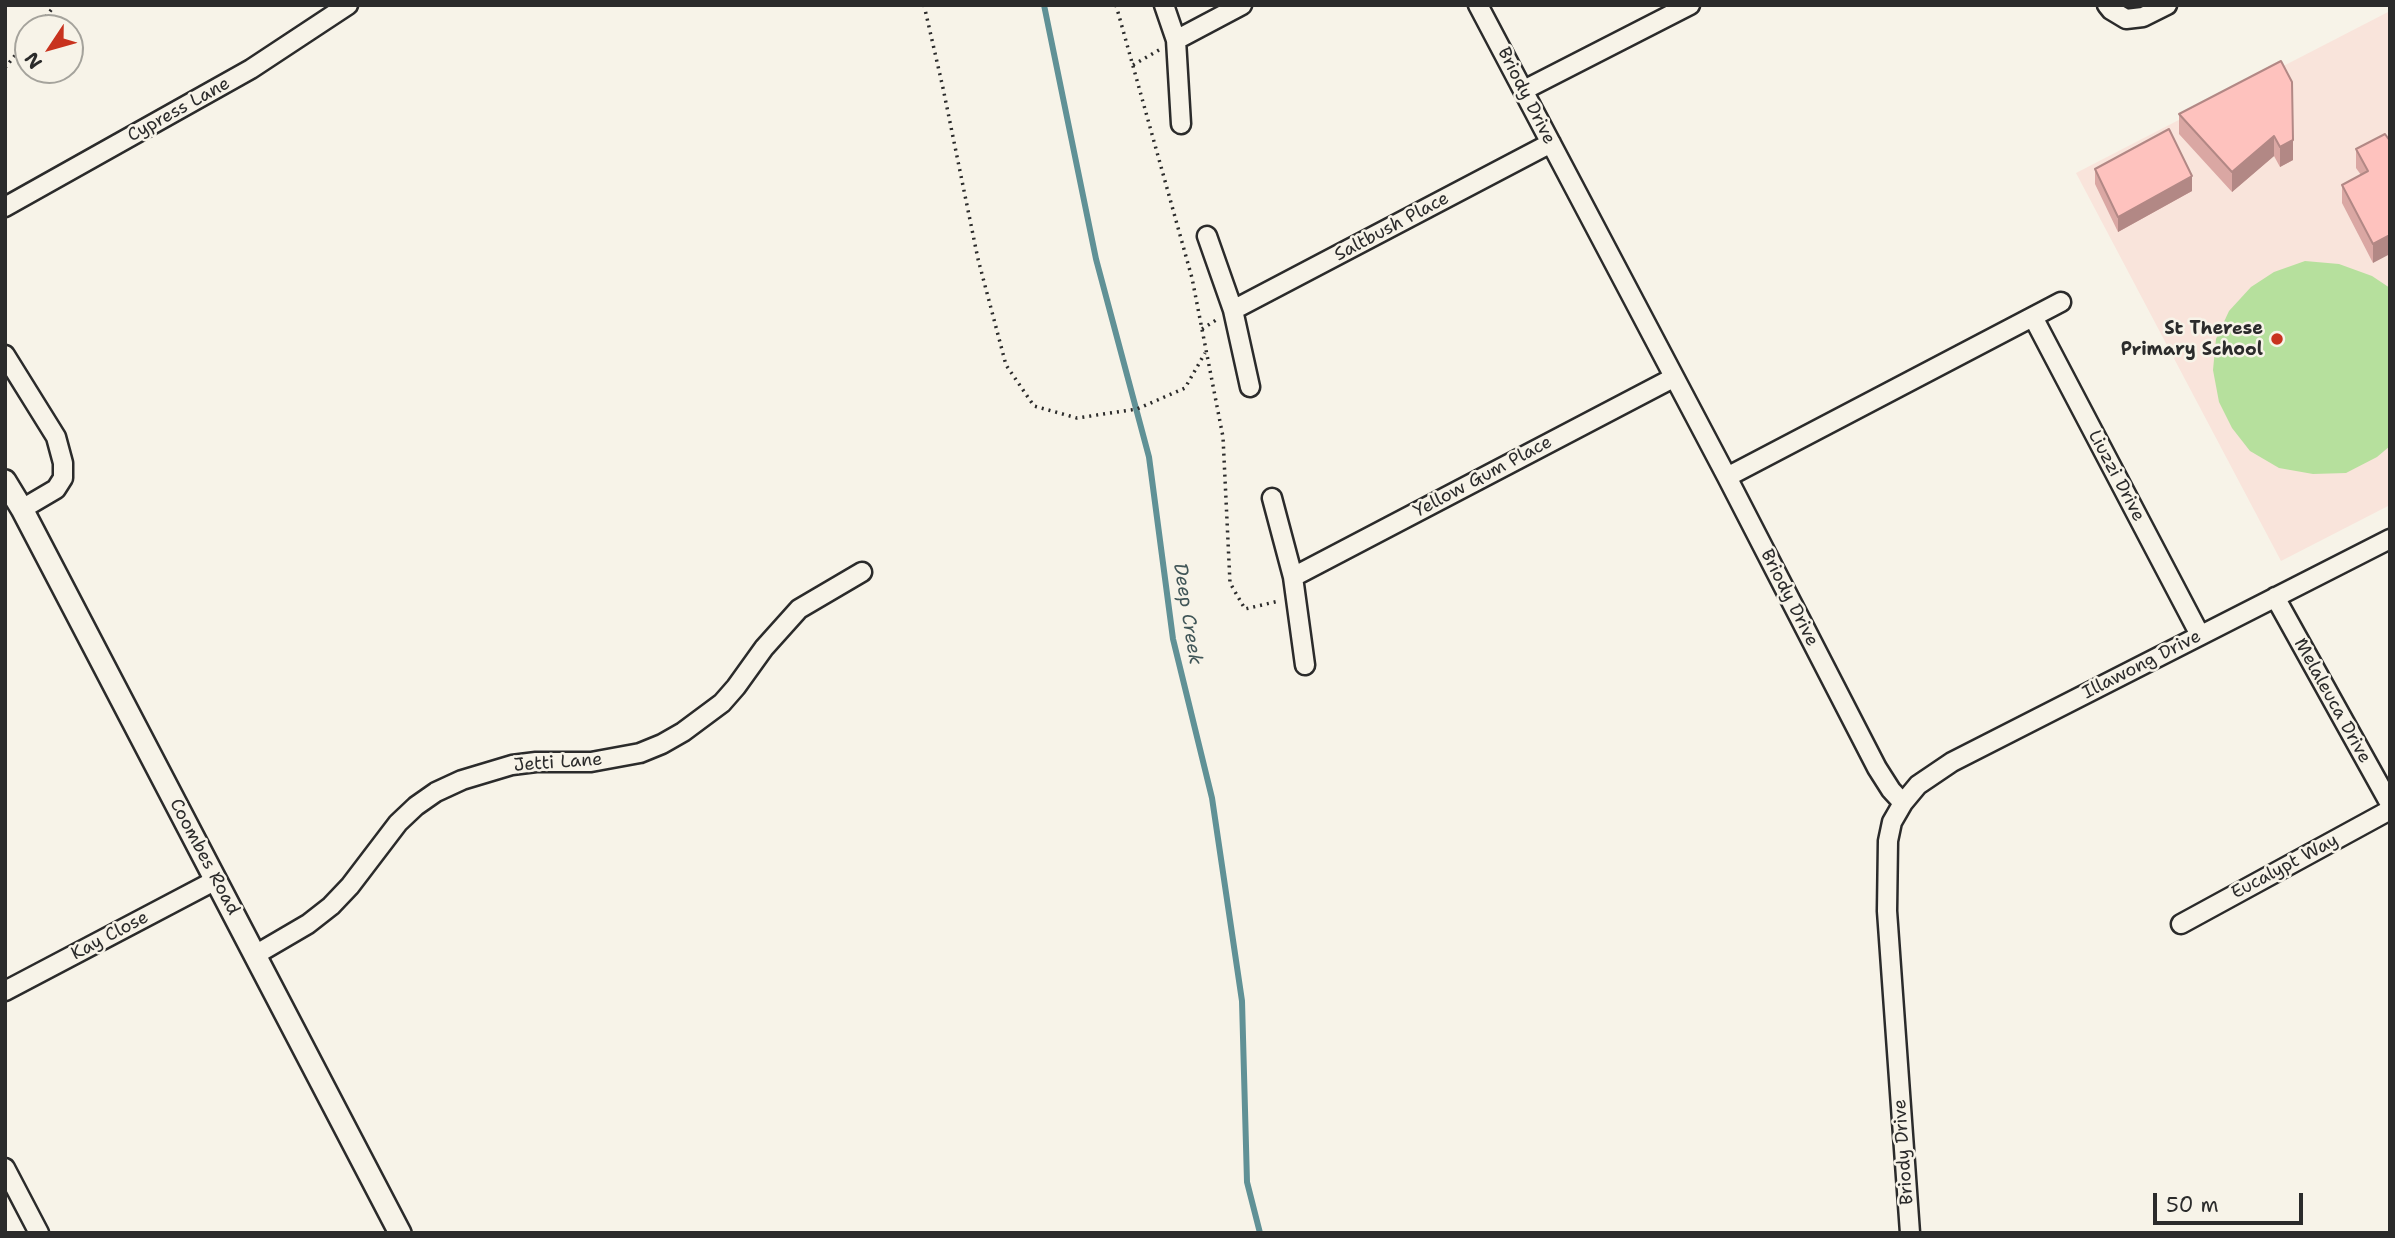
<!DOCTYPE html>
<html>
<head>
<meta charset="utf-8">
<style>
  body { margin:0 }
  #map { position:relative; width:2395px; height:1238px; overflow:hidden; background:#f7f3e8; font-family:"Shantell Sans",sans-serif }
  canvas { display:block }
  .frame { position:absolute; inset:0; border:7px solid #2b2b2b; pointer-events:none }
  .north { position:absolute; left:14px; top:14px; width:70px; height:70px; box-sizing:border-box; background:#f7f3e8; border:2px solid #a5a39c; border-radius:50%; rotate:234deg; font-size:19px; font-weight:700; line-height:28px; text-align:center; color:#2b2b2b }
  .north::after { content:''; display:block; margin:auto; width:24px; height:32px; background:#c8321e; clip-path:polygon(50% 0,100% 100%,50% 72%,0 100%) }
  .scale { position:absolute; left:2153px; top:1193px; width:150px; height:32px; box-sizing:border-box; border:4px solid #2b2b2b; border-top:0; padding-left:9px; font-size:21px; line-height:24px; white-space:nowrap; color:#2b2b2b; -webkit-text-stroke:5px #f7f3e8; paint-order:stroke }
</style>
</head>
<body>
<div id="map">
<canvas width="2395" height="1238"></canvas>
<div class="frame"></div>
<div class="north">N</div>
<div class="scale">50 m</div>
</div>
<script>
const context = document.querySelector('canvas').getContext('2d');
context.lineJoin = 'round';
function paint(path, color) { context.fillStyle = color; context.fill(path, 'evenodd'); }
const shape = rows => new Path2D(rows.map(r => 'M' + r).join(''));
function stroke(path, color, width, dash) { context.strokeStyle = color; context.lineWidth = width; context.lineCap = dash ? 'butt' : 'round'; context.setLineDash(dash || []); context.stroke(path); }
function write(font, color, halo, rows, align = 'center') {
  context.font = font + ' "Shantell Sans",sans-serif'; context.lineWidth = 5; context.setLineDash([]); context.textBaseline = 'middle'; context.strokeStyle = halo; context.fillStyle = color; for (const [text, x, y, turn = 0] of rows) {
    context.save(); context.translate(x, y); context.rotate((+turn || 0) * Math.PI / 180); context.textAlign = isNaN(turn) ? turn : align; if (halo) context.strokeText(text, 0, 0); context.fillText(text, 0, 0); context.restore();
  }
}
const built = shape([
  [2390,11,2390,505,2281,561,2076,173]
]);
const green = shape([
  [2305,261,2339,264,2372,276,2390,288,2390,446,2377,457,2346,473,2313,474,2279,468,2250,451,2232,428,2219,402,2213,370,2216,339,2229,311,2251,287,2274,272]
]);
const stream = shape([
  [1044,5,1096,259,1149,457,1173,639,1212,798,1242,1001,1247,1182,1260,1233]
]);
const path = shape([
  [924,5,943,88,978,259,1006,365,1034,406,1077,418,1137,409,1185,388,1205,353],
  [1116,5,1192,278,1223,437,1230,583,1245,609,1279,601],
  [37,28,55,5],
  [1133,65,1159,50],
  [5,68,28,39],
  [1202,329,1216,320]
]);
const minor = shape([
  [1164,5,1176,40,1181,124],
  [1478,5,1727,477,1877,768,1891,790,1903,803],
  [2107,5,2111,10,2126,19,2143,17,2167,5],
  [1176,40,1242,5],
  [1524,90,1690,5],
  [5,207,251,69,348,5],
  [1207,236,1233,310,1250,387],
  [1233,310,1551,143],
  [2033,317,2200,635],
  [5,355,56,437,63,463,63,478,56,489,22,509],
  [1727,477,2061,302],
  [1272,498,1293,577,1305,665],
  [1293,577,1673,378],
  [2275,597,2390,804],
  [2181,924,2390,810],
  [255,955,308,924,331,906,350,886,398,823,416,806,436,792,462,780,512,765,536,762,591,762,640,753,662,744,683,732,722,703,736,687,764,648,799,609,862,572],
  [5,991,216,880],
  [5,1168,39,1233],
  [1910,1233,1887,911,1888,841,1892,822,1903,803,1918,785,1952,762,2390,539]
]);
const tertiary = shape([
  [5,481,22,509,400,1233]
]);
const wall = shape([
  [2281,61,2293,160,2280,167,2274,156,2232,192,2179,134,2179,114],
  [2385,134,2373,263,2342,203,2342,185,2361,175,2356,168,2356,149],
  [2095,169,2192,191,2118,232,2095,184]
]);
const shadedWall = shape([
  [2274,136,2274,156,2232,192,2232,172],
  [2293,140,2293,160,2280,167,2280,147],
  [2192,176,2192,191,2118,232,2118,217],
  [2390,235,2390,254,2373,263,2373,244]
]);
const building = shape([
  [2281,61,2292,82,2293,140,2280,147,2274,136,2232,172,2179,114,2281,61],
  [2169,129,2192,176,2118,217,2095,169,2169,129],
  [2385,134,2390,141,2390,235,2373,244,2342,185,2368,171,2356,149,2385,134]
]);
const markers = [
  [2277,339,7,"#c8321e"]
];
const streetNames = [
  ["Briody Drive",1526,96,63],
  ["Cypress Lane",179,110,-29],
  ["Saltbush Place",1392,227,-28],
  ["Liuzzi Drive",2116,476,62],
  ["Yellow Gum Place",1483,477,-28],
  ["Briody Drive",1789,598,63],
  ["Illawong Drive",2142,665,-27],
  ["Melaleuca Drive",2332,701,61],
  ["Jetti Lane",558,763,-4],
  ["Coombes Road",204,857,62],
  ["Eucalypt Way",2285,867,-28],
  ["Kay Close",110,936,-28],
  ["Briody Drive",1904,1152,-94]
];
const poiNames = [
  ["St Therese",2263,329],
  ["Primary School",2263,350]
];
const waterNames = [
  ["Deep Creek",1187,614,81]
];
paint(built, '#f9e4db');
paint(green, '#b6e09d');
stroke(stream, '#609196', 6);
stroke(minor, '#2b2b2b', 23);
stroke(tertiary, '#2b2b2b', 26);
stroke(path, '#2b2b2b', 3.5, [2, 5]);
stroke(minor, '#f7f3e8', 18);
stroke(tertiary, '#f7f3e8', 21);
paint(wall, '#daa7a3');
paint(shadedWall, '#b28885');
paint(building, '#fec2be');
stroke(building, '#b28885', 2);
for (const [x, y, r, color] of markers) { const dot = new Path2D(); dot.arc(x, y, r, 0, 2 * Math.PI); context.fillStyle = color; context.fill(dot); stroke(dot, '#f7f3e8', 2.5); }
write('18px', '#2b2b2b', '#f7f3e8', streetNames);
write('bold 18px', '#2b2b2b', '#f7f3e8', poiNames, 'right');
write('italic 19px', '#415658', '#f7f3e8', waterNames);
</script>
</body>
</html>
